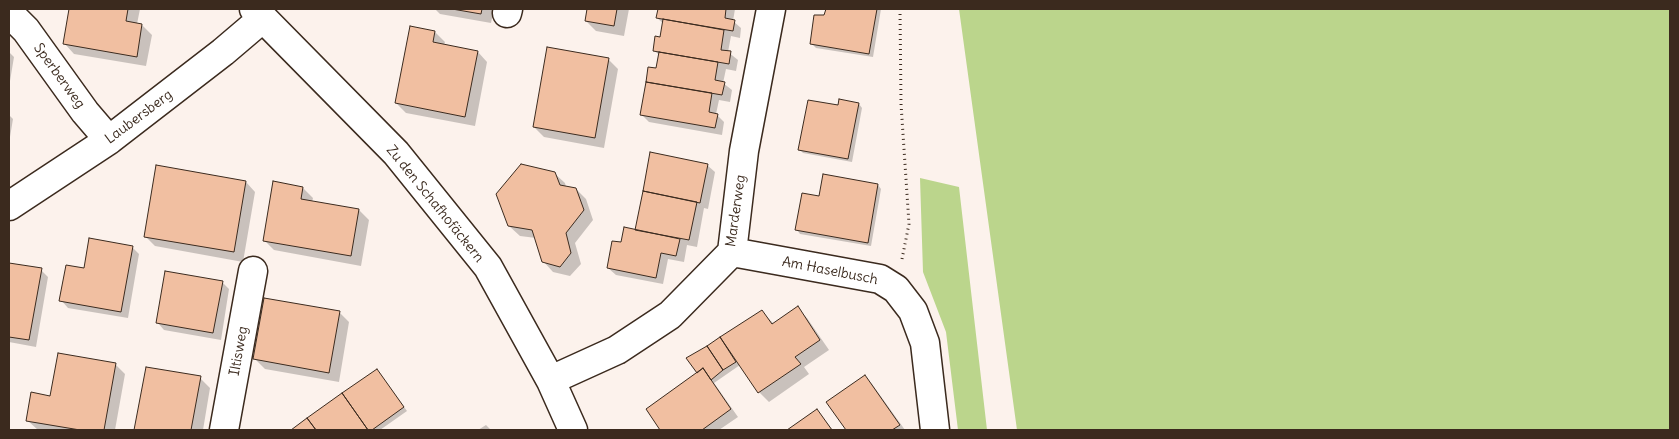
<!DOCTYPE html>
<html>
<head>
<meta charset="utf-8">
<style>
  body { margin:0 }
  #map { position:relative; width:1679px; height:439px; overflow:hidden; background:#fcf2ec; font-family:Delius,sans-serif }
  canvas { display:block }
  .frame { position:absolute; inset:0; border:10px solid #3b2a1e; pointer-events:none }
</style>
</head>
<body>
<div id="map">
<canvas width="1679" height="439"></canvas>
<div class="frame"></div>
</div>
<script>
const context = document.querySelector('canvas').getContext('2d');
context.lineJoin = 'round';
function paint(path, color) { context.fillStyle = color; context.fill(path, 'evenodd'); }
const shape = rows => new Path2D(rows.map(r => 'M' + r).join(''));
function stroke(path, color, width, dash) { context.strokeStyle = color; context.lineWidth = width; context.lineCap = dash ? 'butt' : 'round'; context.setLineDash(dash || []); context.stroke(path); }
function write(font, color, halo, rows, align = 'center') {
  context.font = font + ' Delius,sans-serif'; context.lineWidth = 5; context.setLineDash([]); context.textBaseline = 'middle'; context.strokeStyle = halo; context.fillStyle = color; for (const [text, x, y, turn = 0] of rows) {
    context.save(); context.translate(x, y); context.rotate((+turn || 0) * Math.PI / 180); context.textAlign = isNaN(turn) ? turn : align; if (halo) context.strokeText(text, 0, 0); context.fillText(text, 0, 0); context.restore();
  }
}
const green = shape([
  [959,9,1670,9,1670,430,1017,430],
  [920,178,959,187,987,430,958,430,946,332,923,272]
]);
const shadow = shape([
  [71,9,140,9,137,24,142,25,152,35,146,66,74,54,65,44],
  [435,9,494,9,491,23,440,14],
  [588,9,629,9,624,36,596,31,586,21],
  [659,9,735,9,733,21,741,28,740,38,731,36,728,52,738,60,736,71,726,69,723,83,732,90,730,102,719,100,716,114,724,122,722,135,649,122,642,115,657,69,659,55,654,50,661,38,664,24,657,18],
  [827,9,881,9,873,57,816,48,812,44,825,17],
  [435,32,445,42,444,45,478,52,487,62,475,126,406,113,396,103],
  [9,52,14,57,9,87],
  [608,59,618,69,604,148,544,137,534,127],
  [859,104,862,108,852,162,803,153,799,149,839,107],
  [9,115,13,119,9,143],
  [707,165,715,172,708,209,704,208,697,247,687,245,684,262,668,259,663,284,616,275,608,268,622,244],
  [554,173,565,183,566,187,576,189,586,199,593,220,575,243,581,264,570,276,553,272,543,261,536,238,520,236,509,226],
  [246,182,255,192,243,262,155,246,145,236],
  [878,185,881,189,871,246,800,234,797,230,820,197],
  [303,188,313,198,312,202,359,210,369,220,361,266,274,250,264,240],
  [132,247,139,254,128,318,68,308,61,300,85,270],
  [9,264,41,270,48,277,36,347,9,342],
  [222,282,229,289,221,340,164,330,157,322],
  [797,308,807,318,829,350,804,367,809,374,769,402,759,392,740,365,714,383,738,417,719,430,662,430,647,409,699,373,720,339,762,312,774,324],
  [339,312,349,322,339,382,265,369,255,359],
  [115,364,125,374,115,430,38,430,27,420,51,397],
  [147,368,200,378,210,388,203,430,136,430],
  [377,370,407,411,380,430,293,430],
  [864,377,872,384,905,430,848,430,828,403],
  [817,411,833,430,790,430],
  [486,425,491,430,478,430]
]);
const building = shape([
  [69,9,128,9,126,21,142,24,137,57,63,44,69,9],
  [452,9,482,9,481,14,452,9],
  [587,9,617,9,614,26,585,21,587,9],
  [658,9,726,9,725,18,735,20,733,31,656,18,658,9],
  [826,9,877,9,869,54,810,44,814,15,824,15,826,9],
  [663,19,724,30,721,50,731,51,729,64,653,51,655,36,660,37,663,19],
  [410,26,435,31,433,42,478,51,465,117,395,103,410,26],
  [547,47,609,58,595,138,533,127,547,47],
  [659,52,718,62,715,80,725,82,722,95,646,82,648,67,656,68,659,52],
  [646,82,712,93,709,112,718,114,715,128,640,115,646,82],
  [839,99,859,103,848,159,798,150,808,100,838,105,839,99],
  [650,152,708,164,700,203,643,191,650,152],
  [521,164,555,172,560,185,576,188,584,210,566,233,571,253,560,267,542,262,532,230,508,226,496,194,521,164],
  [156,165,246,181,234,252,144,237,156,165],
  [823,174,878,184,868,243,795,230,802,193,819,196,823,174],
  [273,181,303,187,301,199,359,209,351,256,263,241,273,181],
  [643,191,697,202,689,240,635,230,643,191],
  [624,227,680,239,676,256,661,253,656,278,607,268,612,241,621,242,624,227],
  [89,238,133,246,121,312,59,301,66,265,84,268,89,238],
  [9,263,42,268,29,340,9,337,9,263],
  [165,271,223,281,213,333,156,323,165,271],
  [264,298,340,311,329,373,253,359,264,298],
  [798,306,820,340,795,357,801,364,758,393,720,337,762,310,772,324,798,306],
  [720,337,736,362,723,370,707,346,720,337],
  [707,346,723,370,711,380,703,368,697,373,686,358,707,346],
  [58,353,116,363,104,430,80,430,26,421,31,392,50,396,58,353],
  [146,367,201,376,191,430,134,430,146,367],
  [703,368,731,409,702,430,660,430,646,409,703,368],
  [377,369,404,407,372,430,368,430,342,393,377,369],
  [865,375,900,425,892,430,846,430,826,402,865,375],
  [342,393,368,430,316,430,307,418,342,393],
  [817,409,832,430,787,430,817,409],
  [307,418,316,430,291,430,307,418]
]);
const path = shape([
  [900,9,901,104,909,224,902,259]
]);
const minor = shape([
  [254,9,396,153,488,267,551,381,573,430],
  [9,13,26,30,85,112,109,140],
  [507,13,508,9],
  [9,206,109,140,223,52,263,18],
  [732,252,880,279,896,289,913,311,925,343,935,430],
  [551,380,617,350,670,315,732,252,744,151,771,9],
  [224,430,253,271]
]);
const streetNames = [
  ["Sperberweg",59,76,54],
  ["Laubersberg",139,117,-37],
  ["Zu den Schafhofäckern",435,204,51],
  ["Marderweg",736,211,-82],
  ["Am Haselbusch",830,271,11],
  ["Iltisweg",239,351,-80]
];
paint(green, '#bbd58c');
paint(shadow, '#0003');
paint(building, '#f1bfa1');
stroke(building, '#3b2a1e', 1);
stroke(minor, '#3b2a1e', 31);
stroke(path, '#3b2a1e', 3, [1, 4]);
stroke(minor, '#fff', 28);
write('14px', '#3b2a1e', '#fff', streetNames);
</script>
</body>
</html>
